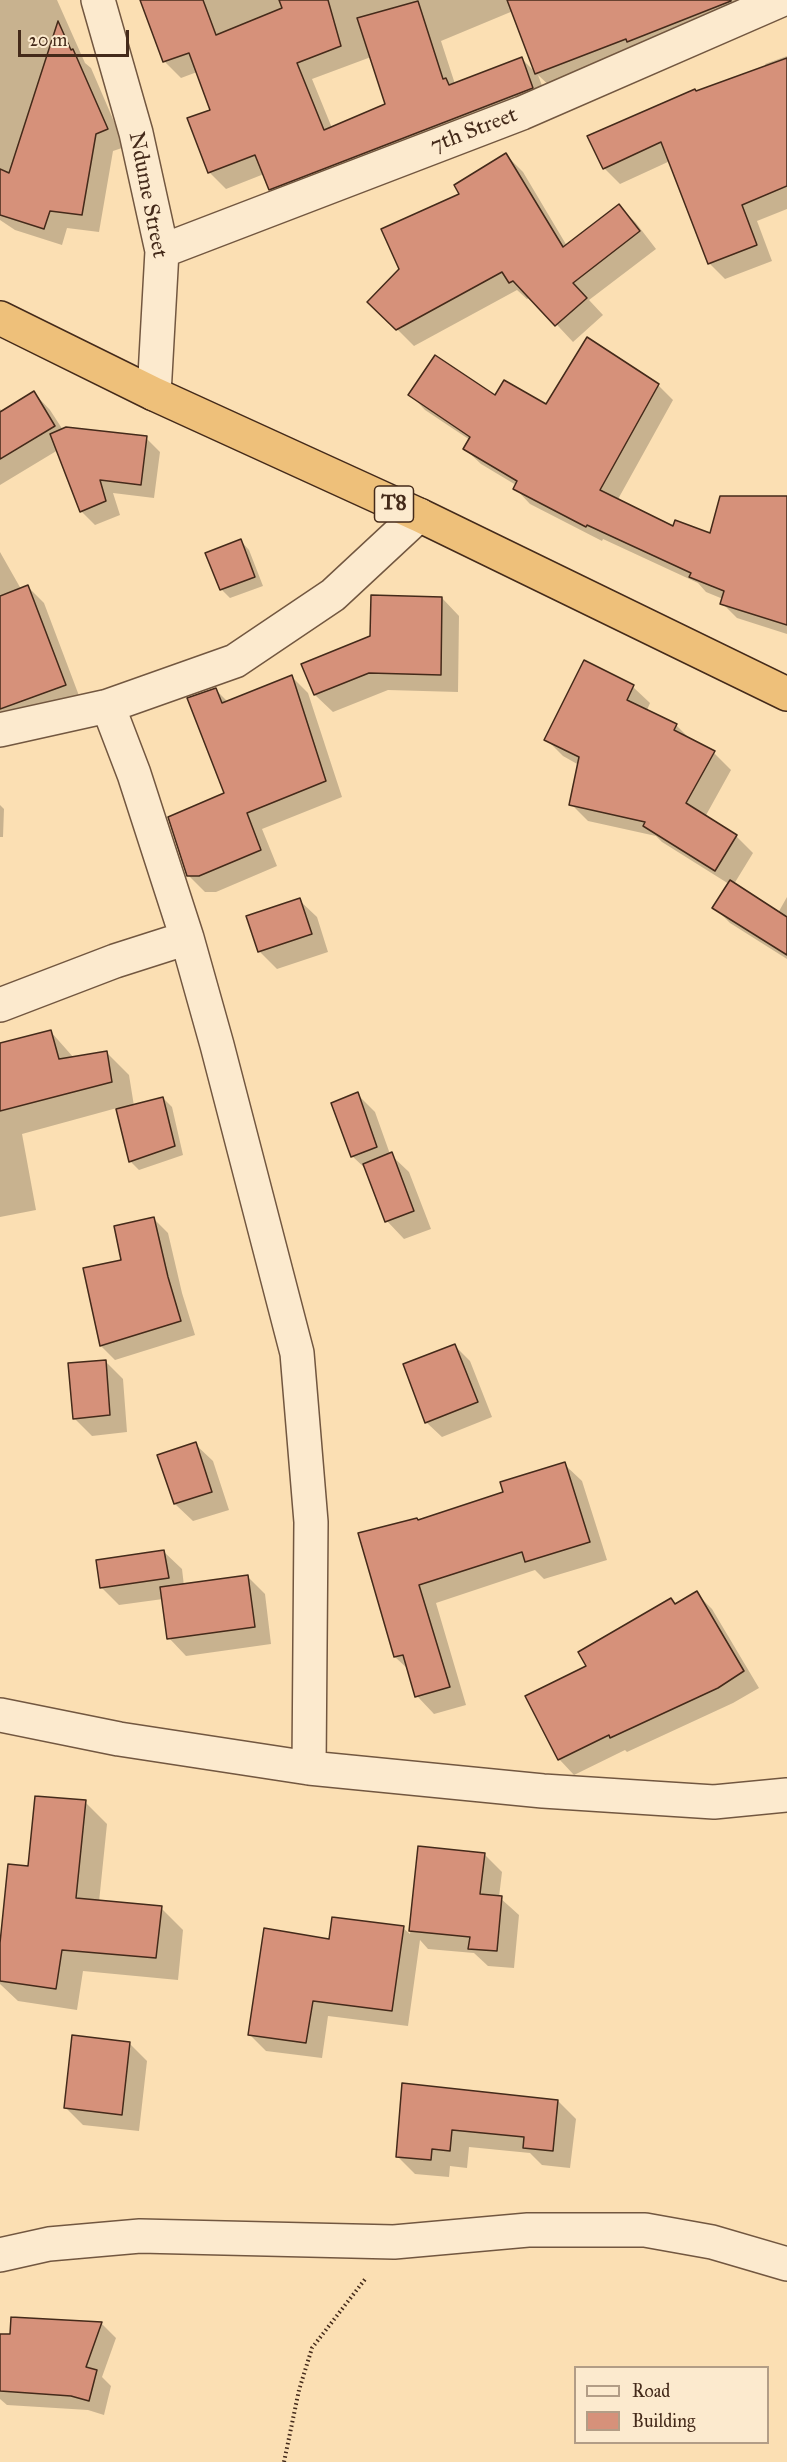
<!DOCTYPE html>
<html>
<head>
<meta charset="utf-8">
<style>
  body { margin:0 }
  #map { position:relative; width:787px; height:2462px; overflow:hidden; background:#fbdfb3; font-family:"IM FELL Great Primer",serif }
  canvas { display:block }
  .legend { position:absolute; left:574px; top:2366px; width:195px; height:78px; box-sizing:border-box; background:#fceace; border:2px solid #b29d86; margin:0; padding:8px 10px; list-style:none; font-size:18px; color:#442a1a }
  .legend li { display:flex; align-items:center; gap:12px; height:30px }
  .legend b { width:30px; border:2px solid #b29d86 }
  .scale { position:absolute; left:18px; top:30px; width:111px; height:27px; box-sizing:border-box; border:3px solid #442a1a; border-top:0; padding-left:8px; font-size:18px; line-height:21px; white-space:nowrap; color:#442a1a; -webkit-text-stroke:4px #fceace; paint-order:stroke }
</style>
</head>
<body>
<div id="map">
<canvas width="787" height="2462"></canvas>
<ul class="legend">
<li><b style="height:8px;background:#fceace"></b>Road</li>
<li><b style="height:16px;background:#d6917a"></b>Building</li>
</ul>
<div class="scale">20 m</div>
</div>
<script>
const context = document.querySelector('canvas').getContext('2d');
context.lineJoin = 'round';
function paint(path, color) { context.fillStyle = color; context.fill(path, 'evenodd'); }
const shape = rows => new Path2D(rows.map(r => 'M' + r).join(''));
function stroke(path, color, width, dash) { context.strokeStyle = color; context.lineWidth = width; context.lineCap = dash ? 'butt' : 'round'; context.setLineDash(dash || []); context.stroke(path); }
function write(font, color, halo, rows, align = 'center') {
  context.font = font + ' "IM FELL Great Primer",serif'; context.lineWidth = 6; context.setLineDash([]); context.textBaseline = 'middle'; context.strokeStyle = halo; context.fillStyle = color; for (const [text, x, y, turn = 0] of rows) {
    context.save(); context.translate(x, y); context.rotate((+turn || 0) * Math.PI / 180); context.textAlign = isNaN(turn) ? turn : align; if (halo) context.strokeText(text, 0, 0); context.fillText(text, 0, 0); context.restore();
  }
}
const shadow = shape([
  [0,0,57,0,85,63,91,68,125,147,113,151,99,232,67,228,62,245,15,230,0,220],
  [141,0,751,0,553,89,538,75,549,104,286,206,270,189,264,174,226,189,209,172,212,110,197,72,181,78,164,61],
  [513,11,536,73,522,59,455,84,441,41],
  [371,57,387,105,332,128,312,79],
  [787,56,787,209,757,221,772,261,725,279,709,263,670,161,620,184,604,168,589,137,696,93,766,67,765,64],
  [506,155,523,172,567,246,619,206,636,223,656,249,589,300,603,315,573,342,531,297,527,299,517,290,414,346,370,302,401,270,461,194],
  [658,385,673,400,617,501,673,528,711,535,787,497,787,634,737,618,722,603,723,599,706,592,698,583,603,539,602,541,530,504,515,488,516,485,481,464,465,449,470,440,425,410,410,394,495,398,547,406],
  [34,393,50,410,63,430,146,438,160,452,154,498,113,493,120,515,95,525,81,511,58,450,0,485,0,409,3,412],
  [241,541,249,550,263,586,230,598,221,589],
  [0,552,21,589,28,587,44,603,81,701,0,727],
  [442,598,459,616,458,692,388,690,333,712,315,695,303,665,372,637],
  [292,677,308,693,342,797,262,829,277,866,216,892,205,892,188,875,226,794,215,689,228,702],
  [633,687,650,703,647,710,676,725,691,740,714,753,731,770,705,817,736,836,753,853,734,884,778,913,787,897,787,959,730,923,714,907,729,884,662,842,656,836,588,821,571,804,579,765,563,756,546,739],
  [0,805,4,809,3,837,0,837],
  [299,900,317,917,328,952,277,969,259,951],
  [51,1032,74,1058,106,1052,129,1075,134,1106,163,1098,172,1107,183,1155,139,1170,130,1161,117,1108,22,1134,36,1210,0,1217,0,1045],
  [357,1094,375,1112,390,1154,409,1172,431,1229,404,1239,387,1221,368,1171,352,1156],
  [154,1219,168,1233,182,1293,195,1335,115,1360,101,1346,85,1269,123,1261],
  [455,1346,470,1361,492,1417,442,1437,427,1423,405,1365],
  [105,1361,123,1379,127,1432,92,1436,74,1418],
  [195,1444,213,1461,229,1510,193,1521,175,1504,159,1456],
  [564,1464,582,1481,607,1560,544,1579,535,1570,436,1603,466,1705,434,1714,417,1696,409,1670,395,1657,418,1521,505,1493],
  [164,1552,182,1569,184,1586,247,1576,265,1594,271,1644,186,1656,169,1638,163,1599,119,1605,101,1587],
  [696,1593,712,1609,759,1688,733,1703,627,1752,625,1750,574,1775,559,1759,588,1666,671,1600,676,1605],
  [85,1802,107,1824,99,1902,161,1908,183,1930,178,1980,83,1971,77,2010,18,2001,0,1984,0,1942,9,1865,29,1867],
  [419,1848,484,1854,502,1872,499,1897,519,1915,514,1968,488,1966,474,1953,428,1949,420,1940,408,2026,328,2016,322,2058,266,2051,250,2035,331,1941,403,1928,410,1934],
  [129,2043,147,2061,139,2131,83,2125,65,2107],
  [403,2085,558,2101,576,2119,570,2168,542,2165,530,2153,469,2147,467,2168,450,2166,449,2177,415,2174,397,2156],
  [101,2323,116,2338,102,2377,111,2386,104,2415,88,2410,7,2405,0,2399,0,2336]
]);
const building = shape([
  [140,0,203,0,216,35,282,8,279,0,328,0,341,46,297,63,324,130,385,104,357,18,418,1,443,79,446,78,449,85,522,57,533,88,269,190,255,155,208,173,187,118,210,110,189,53,163,62,140,0],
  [507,0,731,0,731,1,627,42,626,39,535,74,507,0],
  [58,21,71,50,73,49,108,129,96,134,82,215,50,211,44,229,0,215,0,169,9,173,58,21],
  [787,58,787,186,742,205,757,245,708,264,661,142,603,169,587,136,695,89,696,91,787,58],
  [506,153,563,247,619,204,640,231,573,283,587,298,555,326,513,281,509,283,502,272,396,330,367,302,399,269,381,229,459,194,454,185,506,153],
  [587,337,659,384,600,490,673,526,675,520,710,533,720,496,787,496,787,625,720,604,724,591,689,577,691,573,587,525,586,527,513,489,517,481,463,449,470,437,408,395,435,355,495,395,504,380,546,404,587,337],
  [34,391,55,426,0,459,0,412,34,391],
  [66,427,147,436,141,485,100,480,106,501,80,512,50,434,66,427],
  [241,539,255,577,220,590,205,553,241,539],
  [28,585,66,685,0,709,0,596,28,585],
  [371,595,442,597,441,675,369,673,314,695,301,664,370,636,371,595],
  [584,660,634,685,627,700,677,724,674,730,715,751,686,803,737,835,715,871,643,826,645,822,569,805,579,757,544,740,584,660],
  [292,675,326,781,247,813,261,850,199,876,187,876,168,817,224,793,187,698,216,688,222,703,292,675],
  [730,880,787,917,787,955,712,908,730,880],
  [300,898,312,934,258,952,246,916,300,898],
  [51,1030,59,1059,107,1051,112,1082,0,1111,0,1043,51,1030],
  [358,1092,377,1147,351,1157,331,1103,358,1092],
  [163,1097,175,1146,129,1162,116,1109,163,1097],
  [392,1152,414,1211,385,1222,363,1164,392,1152],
  [154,1217,168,1277,181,1321,100,1346,83,1268,121,1260,114,1226,154,1217],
  [455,1344,478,1402,425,1423,403,1364,455,1344],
  [106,1360,110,1415,73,1419,68,1363,106,1360],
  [196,1442,212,1492,174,1504,157,1455,196,1442],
  [565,1462,590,1542,525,1562,522,1552,419,1585,450,1687,415,1697,403,1655,394,1657,358,1533,417,1518,418,1520,503,1492,500,1482,565,1462],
  [164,1550,169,1578,100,1588,96,1560,164,1550],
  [248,1575,255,1627,167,1639,160,1587,248,1575],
  [697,1591,744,1671,718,1688,610,1738,609,1735,558,1760,525,1696,586,1666,578,1652,671,1598,675,1604,697,1591],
  [35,1796,86,1800,76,1898,162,1906,156,1958,62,1950,56,1989,0,1981,0,1943,8,1864,28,1866,35,1796],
  [418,1846,485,1853,480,1894,502,1896,497,1951,468,1949,470,1937,409,1931,418,1846],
  [332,1917,404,1926,392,2011,313,2001,306,2043,248,2035,264,1928,329,1939,332,1917],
  [72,2035,130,2042,122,2115,64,2108,72,2035],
  [402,2083,558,2100,553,2151,523,2148,524,2137,452,2130,450,2151,432,2149,431,2160,396,2157,402,2083],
  [11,2317,102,2322,86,2367,97,2370,89,2401,71,2396,0,2391,0,2334,10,2334,11,2317]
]);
const path = shape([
  [284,2462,299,2390,312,2348,366,2278]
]);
const minor = shape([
  [98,0,136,133,162,251,154,394],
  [162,251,522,113,781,0],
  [108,706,134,774,187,938,217,1045,297,1353,311,1522,309,1768],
  [0,730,108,706,235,661,333,595,419,515],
  [0,1005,115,961,187,938],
  [0,1715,119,1739,309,1768,543,1791,714,1802,787,1795],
  [0,2255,49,2244,140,2236,394,2242,528,2230,645,2230,712,2242,787,2264]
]);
const highway = shape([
  [0,318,154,394,419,515,787,694]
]);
const shields = [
  [394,504,39]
];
const shieldNames = [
  ["T8",394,504]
];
const streetNames = [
  ["7th Street",474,131,-21],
  ["Ndume Street",147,195,79]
];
paint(shadow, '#0003');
paint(building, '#d6917a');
stroke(building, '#442a1a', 1.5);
stroke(minor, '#725740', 36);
stroke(highway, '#442a1a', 36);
stroke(path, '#442a1a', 4, [1.5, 3]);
stroke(minor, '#fceace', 33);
stroke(highway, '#eec07a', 33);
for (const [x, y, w] of shields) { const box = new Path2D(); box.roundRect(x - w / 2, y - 18, w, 36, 4.5); context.fillStyle = '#fceace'; context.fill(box); stroke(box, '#442a1a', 1.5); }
write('bold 21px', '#442a1a', null, shieldNames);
write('22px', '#442a1a', '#fceace', streetNames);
</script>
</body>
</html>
